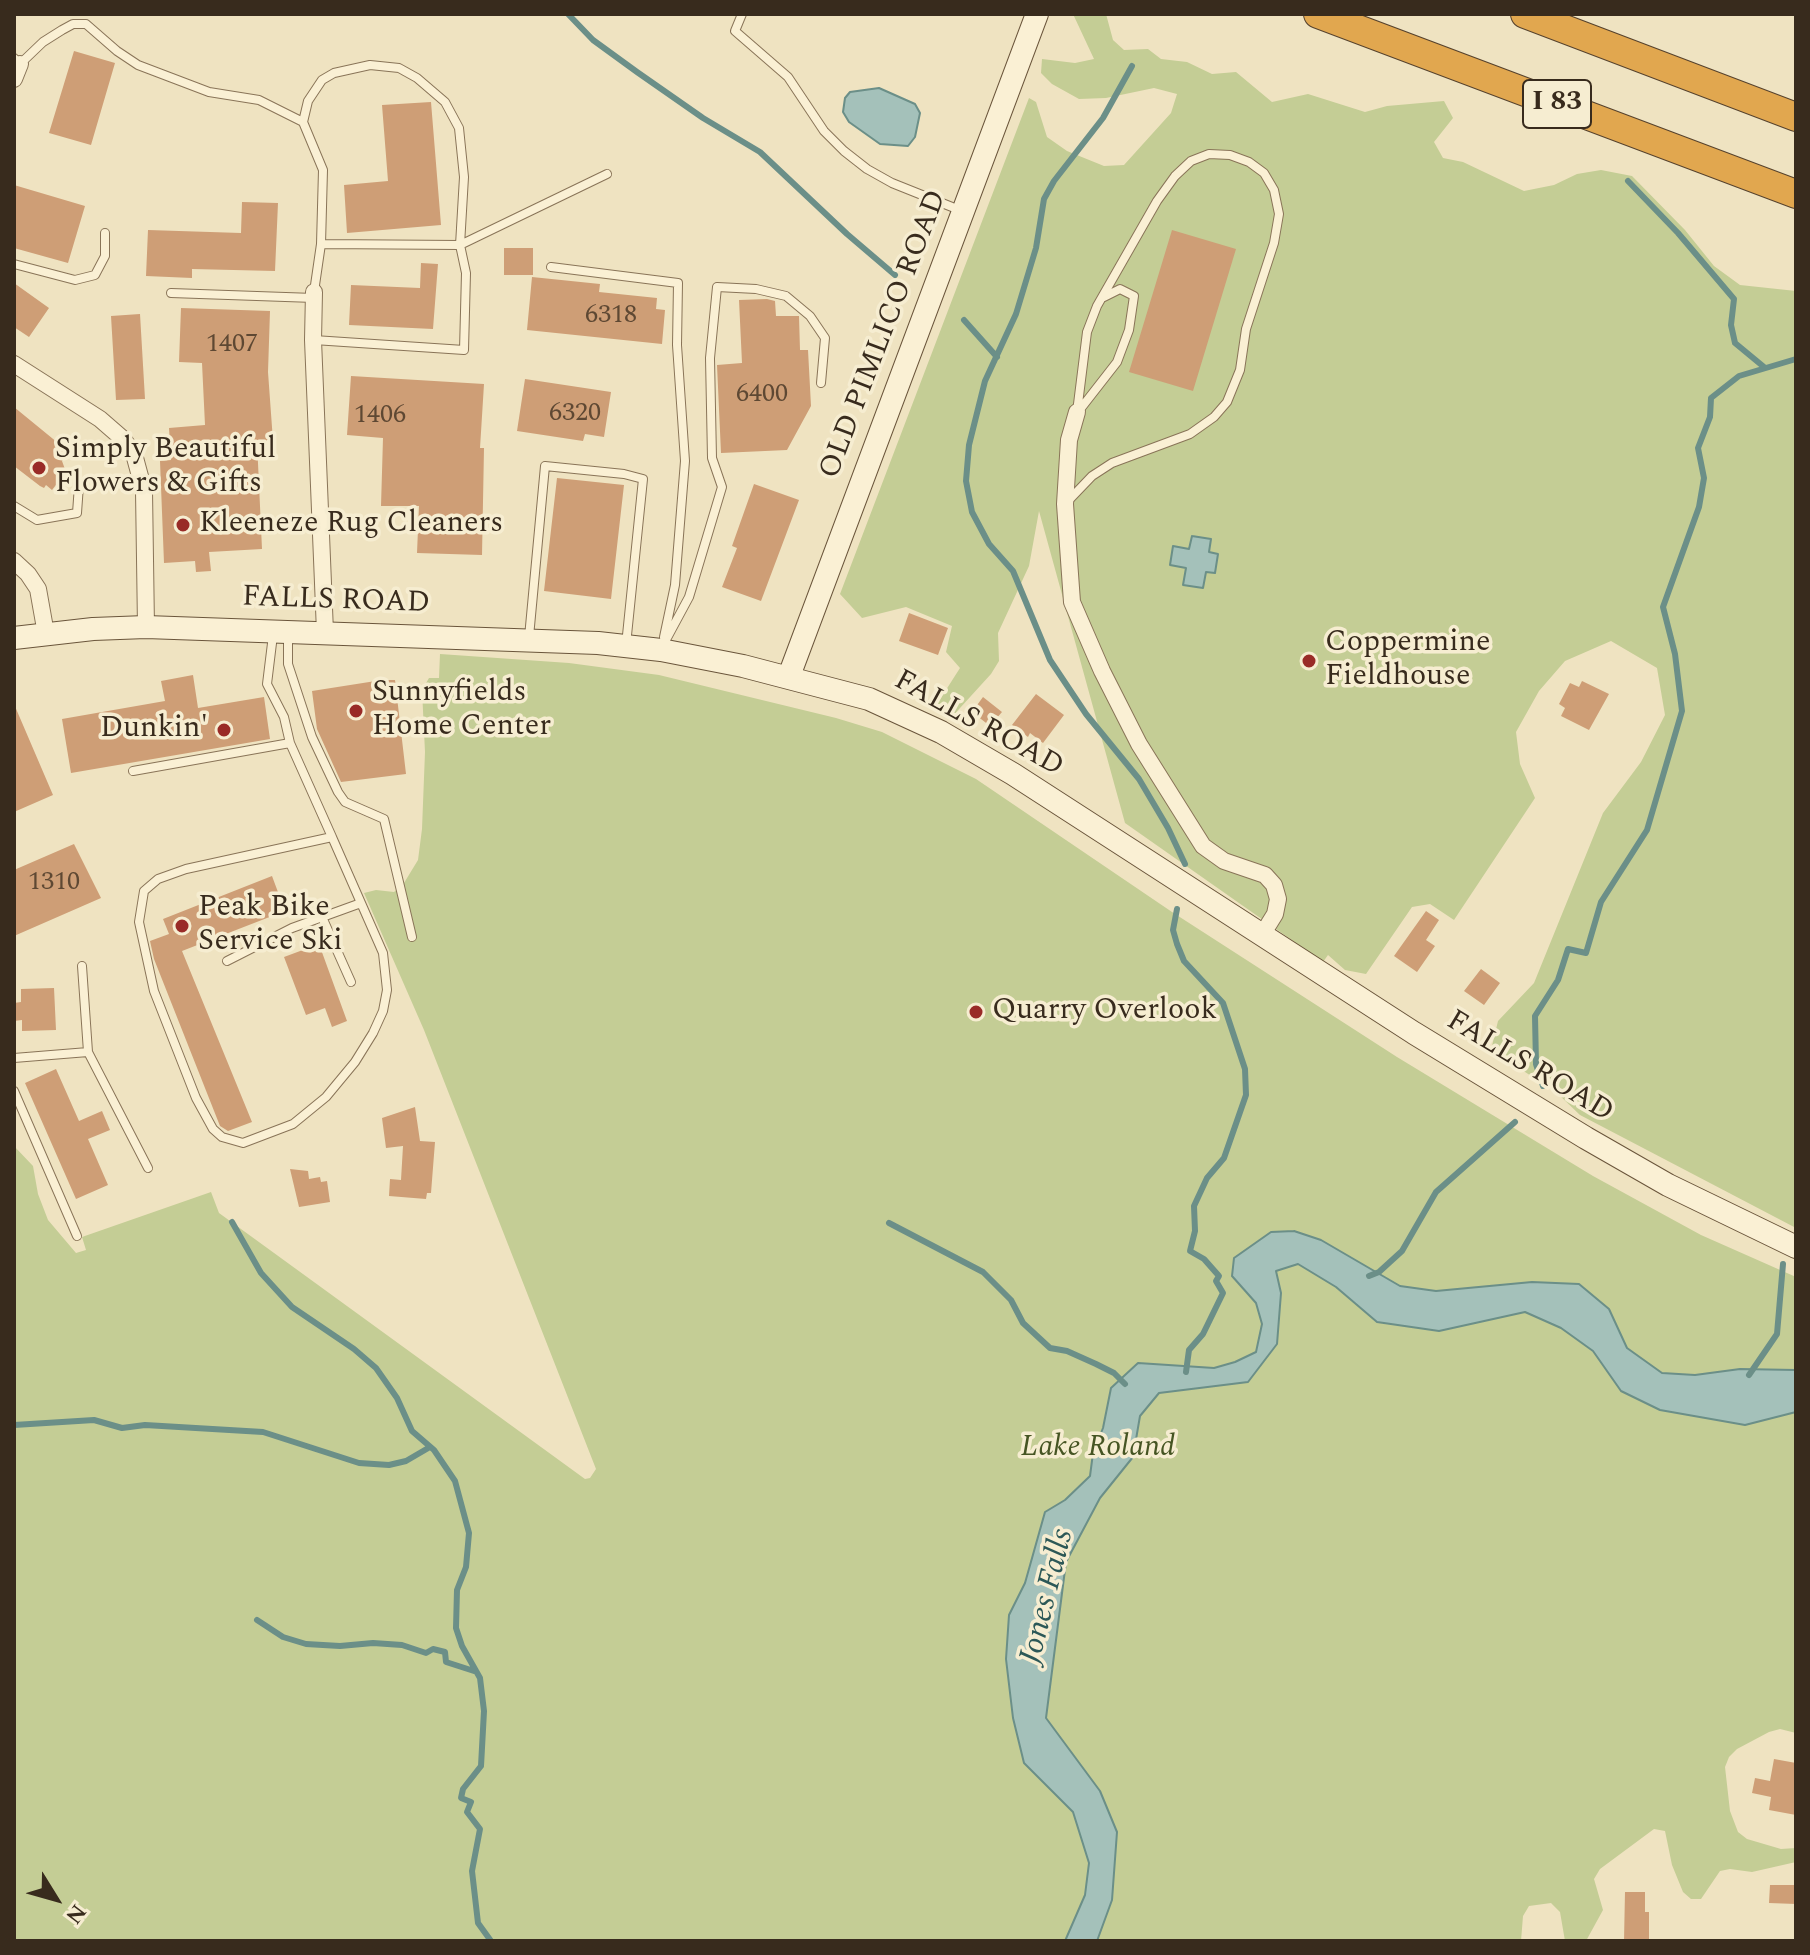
<!DOCTYPE html>
<html>
<head>
<meta charset="utf-8">
<style>
  body { margin:0 }
  #map { position:relative; width:1810px; height:1955px; overflow:hidden; background:#efe3c1; font-family:Spectral,serif }
  canvas { display:block }
  .frame { position:absolute; inset:0; border:16px solid #382b1d; pointer-events:none }
  .north { position:absolute; left:16px; top:1859px; width:80px; height:80px; -webkit-text-stroke:6px #f6edd1; paint-order:stroke; rotate:127deg; font-size:22px; font-weight:700; line-height:32px; text-align:center; color:#382b1d }
  .north::after { content:''; display:block; margin:auto; width:28px; height:36px; background:#382b1d; clip-path:polygon(50% 0,100% 100%,50% 72%,0 100%) }
</style>
</head>
<body>
<div id="map">
<canvas width="1810" height="1955"></canvas>
<div class="frame"></div>
<div class="north">N</div>
</div>
<script>
const context = document.querySelector('canvas').getContext('2d');
context.lineJoin = 'round';
function paint(path, color) { context.fillStyle = color; context.fill(path, 'evenodd'); }
const shape = rows => new Path2D(rows.map(r => 'M' + r).join(''));
function stroke(path, color, width, dash) { context.strokeStyle = color; context.lineWidth = width; context.lineCap = dash ? 'butt' : 'round'; context.setLineDash(dash || []); context.stroke(path); }
function write(font, color, halo, rows, align = 'center') {
  context.font = font + ' Spectral,serif'; context.lineWidth = 7; context.setLineDash([]); context.textBaseline = 'middle'; context.strokeStyle = halo; context.fillStyle = color; for (const [text, x, y, turn = 0] of rows) {
    context.save(); context.translate(x, y); context.rotate((+turn || 0) * Math.PI / 180); context.textAlign = isNaN(turn) ? turn : align; if (halo) context.strokeText(text, 0, 0); context.fillText(text, 0, 0); context.restore();
  }
}
const green = shape([
  [1073,14,1106,14,1113,40,1124,50,1148,49,1161,59,1187,62,1212,74,1236,72,1272,102,1308,94,1365,112,1387,106,1444,101,1453,118,1434,142,1443,158,1463,162,1524,191,1554,185,1577,174,1601,170,1632,176,1685,230,1714,266,1740,285,1796,291,1796,1228,1580,1115,1556,1092,1491,1050,1498,1021,1534,983,1603,813,1641,762,1665,715,1657,668,1611,641,1565,661,1539,691,1516,732,1520,764,1535,798,1454,920,1430,904,1412,907,1366,974,1345,970,1328,955,1323,962,1125,823,1039,511,1029,566,998,633,999,661,991,674,950,719,937,704,960,668,946,652,952,626,906,607,862,618,840,594,1029,98,1036,102,1047,137,1067,151,1104,166,1124,165,1171,113,1177,94,1154,88,1106,98,1079,99,1052,84,1041,73,1042,59,1075,63,1094,59],
  [440,654,569,663,659,675,836,718,882,732,976,779,1172,912,1397,1057,1593,1176,1701,1235,1796,1277,1796,1733,1780,1729,1769,1732,1737,1749,1729,1757,1725,1767,1730,1811,1738,1832,1747,1839,1781,1849,1796,1848,1796,1862,1752,1872,1730,1869,1720,1871,1701,1899,1691,1899,1683,1892,1672,1865,1665,1831,1654,1829,1600,1869,1594,1879,1603,1910,1586,1941,1565,1941,1560,1912,1551,1903,1529,1906,1523,1916,1521,1941,14,1941,14,1146,33,1166,38,1194,48,1220,76,1253,86,1250,82,1237,211,1192,219,1213,585,1479,590,1478,596,1469,424,1030,364,893,376,890,394,892,404,883,418,860,422,829,425,752,422,690,429,678,439,678]
]);
const water = shape([
  [879,88,915,104,920,113,915,137,908,146,880,144,849,122,843,112,845,98,850,92,879,88],
  [1192,536,1211,539,1209,552,1218,554,1215,573,1206,572,1203,588,1183,585,1186,568,1170,565,1173,546,1189,549,1192,536],
  [1294,1231,1321,1240,1400,1286,1436,1291,1532,1282,1579,1284,1609,1309,1627,1348,1662,1373,1695,1375,1740,1369,1796,1370,1796,1412,1745,1425,1660,1410,1621,1391,1593,1351,1561,1328,1525,1312,1439,1331,1377,1322,1336,1287,1298,1264,1276,1271,1281,1293,1277,1344,1248,1382,1159,1393,1140,1416,1133,1457,1100,1498,1066,1562,1046,1718,1100,1791,1117,1832,1112,1900,1097,1941,1065,1941,1085,1895,1089,1863,1073,1812,1024,1763,1013,1718,1006,1659,1009,1615,1025,1583,1045,1512,1065,1500,1090,1476,1093,1453,1103,1428,1111,1388,1138,1363,1214,1368,1235,1362,1256,1352,1262,1324,1256,1303,1232,1276,1234,1258,1271,1232,1294,1231]
]);
const stream = shape([
  [568,14,593,40,637,72,703,118,760,152,847,234,895,275],
  [1132,66,1103,118,1054,181,1044,199,1036,248,1016,314,985,381,969,445,966,481,972,512,989,544,1013,571,1050,660,1086,714,1139,779,1168,828,1185,864],
  [1628,181,1678,233,1734,299,1731,325,1735,343,1764,367],
  [964,320,997,357],
  [1177,909,1173,930,1177,944,1184,961,1223,1003,1245,1069,1246,1095,1224,1158,1207,1178,1194,1206,1195,1231,1190,1251,1204,1259,1219,1276,1216,1281,1223,1293,1203,1334,1189,1350,1186,1372],
  [1543,1086,1536,1064,1535,1016,1558,980,1568,949,1586,953,1601,902,1647,830,1682,711,1675,654,1663,607,1699,507,1704,478,1698,448,1710,417,1711,398,1739,376,1796,359],
  [232,1222,261,1273,292,1307,354,1349,376,1368,397,1398,412,1431,434,1450,455,1481,469,1533,466,1567,457,1590,456,1628,462,1646,480,1678,484,1711,481,1766,463,1789,461,1798,471,1802,467,1812,480,1829,472,1871,478,1923,491,1941],
  [889,1223,983,1272,1011,1300,1023,1323,1050,1348,1067,1351,1096,1364,1114,1373,1125,1384],
  [1369,1276,1379,1272,1402,1251,1436,1192,1515,1122],
  [1749,1375,1777,1334,1783,1264],
  [14,1425,94,1420,122,1428,145,1425,263,1432,359,1463,389,1465,406,1461,430,1447],
  [257,1620,283,1637,306,1644,340,1646,373,1643,402,1645,426,1653,433,1649,445,1652,446,1662,474,1671]
]);
const building = shape([
  [74,51,115,63,91,145,49,133],
  [431,102,441,225,347,233,344,185,388,181,382,105],
  [14,185,85,206,68,263,14,248],
  [242,202,278,203,275,271,192,269,192,278,146,276,148,230,241,233],
  [1172,230,1236,249,1193,391,1129,372],
  [504,248,533,248,533,275,504,275],
  [421,263,438,264,433,329,349,325,351,285,420,288],
  [532,277,600,284,599,292,657,298,656,309,665,310,662,344,527,330],
  [14,283,49,308,29,337,14,327],
  [767,299,775,301,776,316,799,316,800,350,808,350,811,406,787,450,721,453,717,365,742,363,739,300],
  [181,308,270,311,268,372,273,441,257,442,262,549,209,552,211,571,196,572,195,561,164,563,160,461,171,460,169,428,205,425,202,363,179,362],
  [140,314,145,399,116,400,111,316],
  [351,376,484,384,480,448,484,448,482,555,417,553,419,506,381,506,383,438,347,435],
  [525,379,611,392,604,437,585,434,583,441,517,431],
  [14,407,69,452,62,461,66,472,52,490,46,485,44,488,40,486,14,466],
  [557,478,624,485,611,599,544,591],
  [754,484,799,500,761,601,722,587,737,548,732,546],
  [909,613,948,628,938,655,899,641],
  [193,675,198,708,264,697,270,739,71,773,62,719,165,701,161,681],
  [382,680,395,680,406,774,341,782,317,729,312,691],
  [1582,681,1609,694,1589,730,1561,716,1565,708,1559,704,1570,683,1579,687],
  [1036,694,1064,715,1043,743,1030,733,1028,737,1012,725],
  [983,697,1002,712,990,726,972,712],
  [14,704,53,795,14,812],
  [74,844,101,898,14,936,14,870],
  [272,876,285,911,182,951,252,1122,228,1131,220,1126,154,959,150,941,169,934,163,919],
  [1426,911,1439,920,1426,940,1435,946,1417,972,1394,956],
  [319,944,347,1021,332,1027,325,1008,306,1015,284,957],
  [1481,969,1500,983,1484,1005,1464,991],
  [54,988,56,1030,22,1031,22,1020,14,1021,14,1003,21,1002,21,989],
  [56,1069,79,1121,102,1111,110,1130,88,1139,108,1185,76,1199,25,1083],
  [415,1107,420,1141,435,1142,431,1193,427,1193,426,1199,389,1196,390,1179,401,1180,403,1146,386,1148,382,1118],
  [290,1169,308,1171,309,1179,320,1177,321,1182,327,1181,330,1202,299,1207],
  [1774,1759,1796,1763,1796,1815,1769,1810,1771,1797,1752,1793,1755,1778,1770,1781],
  [1770,1885,1796,1885,1796,1904,1769,1903],
  [1625,1892,1645,1892,1645,1912,1649,1912,1649,1941,1624,1941]
]);
const lane = shape([
  [742,14,735,31,788,77,824,131,844,151,867,169,892,183,962,211],
  [14,58,20,64,43,42,62,30,73,24,86,24,117,51,138,65,209,92,259,100,303,122],
  [321,244,460,245,607,174],
  [14,264,75,280,95,275,105,256,105,233],
  [551,267,678,283,677,345,685,461,675,585,664,637],
  [171,293,314,298],
  [314,340,464,350,466,273,460,245,464,177,459,128,445,102,417,78,399,68,370,65,334,73,322,80,308,101,303,122,323,170,321,244,314,292],
  [1078,412,1117,362,1129,330,1134,296,1120,289,1104,297],
  [1068,501,1092,476,1112,463,1190,434,1214,417,1227,402,1240,370,1246,329,1274,243,1279,214,1274,190,1264,173,1249,162,1230,155,1209,154,1191,161,1175,176,1157,201,1097,306,1087,332,1077,412],
  [14,506,37,520,77,513,79,485],
  [288,632,288,664,312,737,338,792,345,802,384,819,412,937],
  [273,635,267,684,284,717,290,743,332,837],
  [529,637,545,466,624,474,643,479,626,645],
  [661,649,689,597,722,487,712,458,710,358,717,287,756,289,786,296,810,316,825,338,821,383],
  [133,771,290,743],
  [332,837,383,953,387,990,383,1011,373,1033,355,1062,326,1097,293,1124,243,1143,222,1137,213,1129,196,1098,154,991,139,922,144,891,158,879,186,869,332,837],
  [322,917,351,982],
  [227,961,292,928,361,903],
  [82,966,88,1052,148,1168],
  [14,1058,88,1052],
  [14,1091,77,1236]
]);
const street = shape([
  [14,79,20,64],
  [314,292,313,340,325,632],
  [14,364,100,419,123,439,134,454,144,491,146,627],
  [1077,412,1069,440,1065,504,1072,602,1102,671,1139,744,1203,846,1224,861,1265,875,1274,885,1278,899,1275,914,1262,935],
  [14,561,28,574,38,589,46,634]
]);
const secondary = shape([
  [14,638,93,629,146,627,598,643,661,650,743,666,869,699,941,732,1013,774,1414,1033,1586,1138,1668,1185,1796,1247],
  [789,676,1037,14]
]);
const highway = shape([
  [1318,14,1796,194],
  [1525,14,1796,117]
]);
const markers = [
  [39,468,8,"#992b27"],
  [183,525,8,"#992b27"],
  [1309,661,8,"#992b27"],
  [356,711,8,"#992b27"],
  [224,730,8,"#992b27"],
  [182,926,8,"#992b27"],
  [976,1012,8,"#992b27"]
];
const numberNames = [
  ["6318",611,317],
  ["1407",232,346],
  ["6400",762,396],
  ["6320",575,415],
  ["1406",380,417],
  ["1310",54,884]
];
const shields = [
  [1557,104,68]
];
const shieldNames = [
  ["I 83",1557,104]
];
const streetNames = [
  ["OLD PIMLICO ROAD",885,335,-69],
  ["FALLS ROAD",336,602,2],
  ["FALLS ROAD",978,725,29],
  ["FALLS ROAD",1529,1068,31]
];
const poiNames = [
  ["Simply Beautiful",55,451],
  ["Flowers & Gifts",55,485],
  ["Kleeneze Rug Cleaners",199,525],
  ["Coppermine",1325,644],
  ["Fieldhouse",1325,678],
  ["Sunnyfields",372,694],
  ["Home Center",372,728],
  ["Dunkin'",208,730,"right"],
  ["Peak Bike",198,909],
  ["Service Ski",198,943],
  ["Quarry Overlook",992,1012]
];
const parkNames = [
  ["Lake Roland",1098,1449]
];
const waterNames = [
  ["Jones Falls",1049,1597,-76]
];
paint(green, '#c4cd95');
paint(water, '#a4c1ba');
stroke(water, '#6b8f88', 2);
stroke(stream, '#6b8f88', 6);
paint(building, '#ce9e76');
stroke(lane, '#897458', 10);
stroke(street, '#897458', 18);
stroke(secondary, '#6a553b', 24);
stroke(highway, '#56422d', 30);
stroke(lane, '#faf0d4', 8);
stroke(street, '#faf0d4', 16);
stroke(secondary, '#faf0d4', 22);
stroke(highway, '#e1a74f', 28);
for (const [x, y, r, color] of markers) { const dot = new Path2D(); dot.arc(x, y, r, 0, 2 * Math.PI); context.fillStyle = color; context.fill(dot); stroke(dot, '#f6edd1', 3); }
write('26px', '#5e4833', null, numberNames);
for (const [x, y, w] of shields) { const box = new Path2D(); box.roundRect(x - w / 2, y - 24, w, 48, 6); context.fillStyle = '#f6edd1'; context.fill(box); stroke(box, '#382b1d', 2); }
write('bold 28px', '#382b1d', null, shieldNames);
write('30px', '#382b1d', '#f6edd1', streetNames);
write('30px', '#382b1d', '#f6edd1', poiNames, 'left');
write('italic 30px', '#465523', '#f6edd1', parkNames);
write('italic 32px', '#2c5857', '#f6edd1', waterNames);
</script>
</body>
</html>
